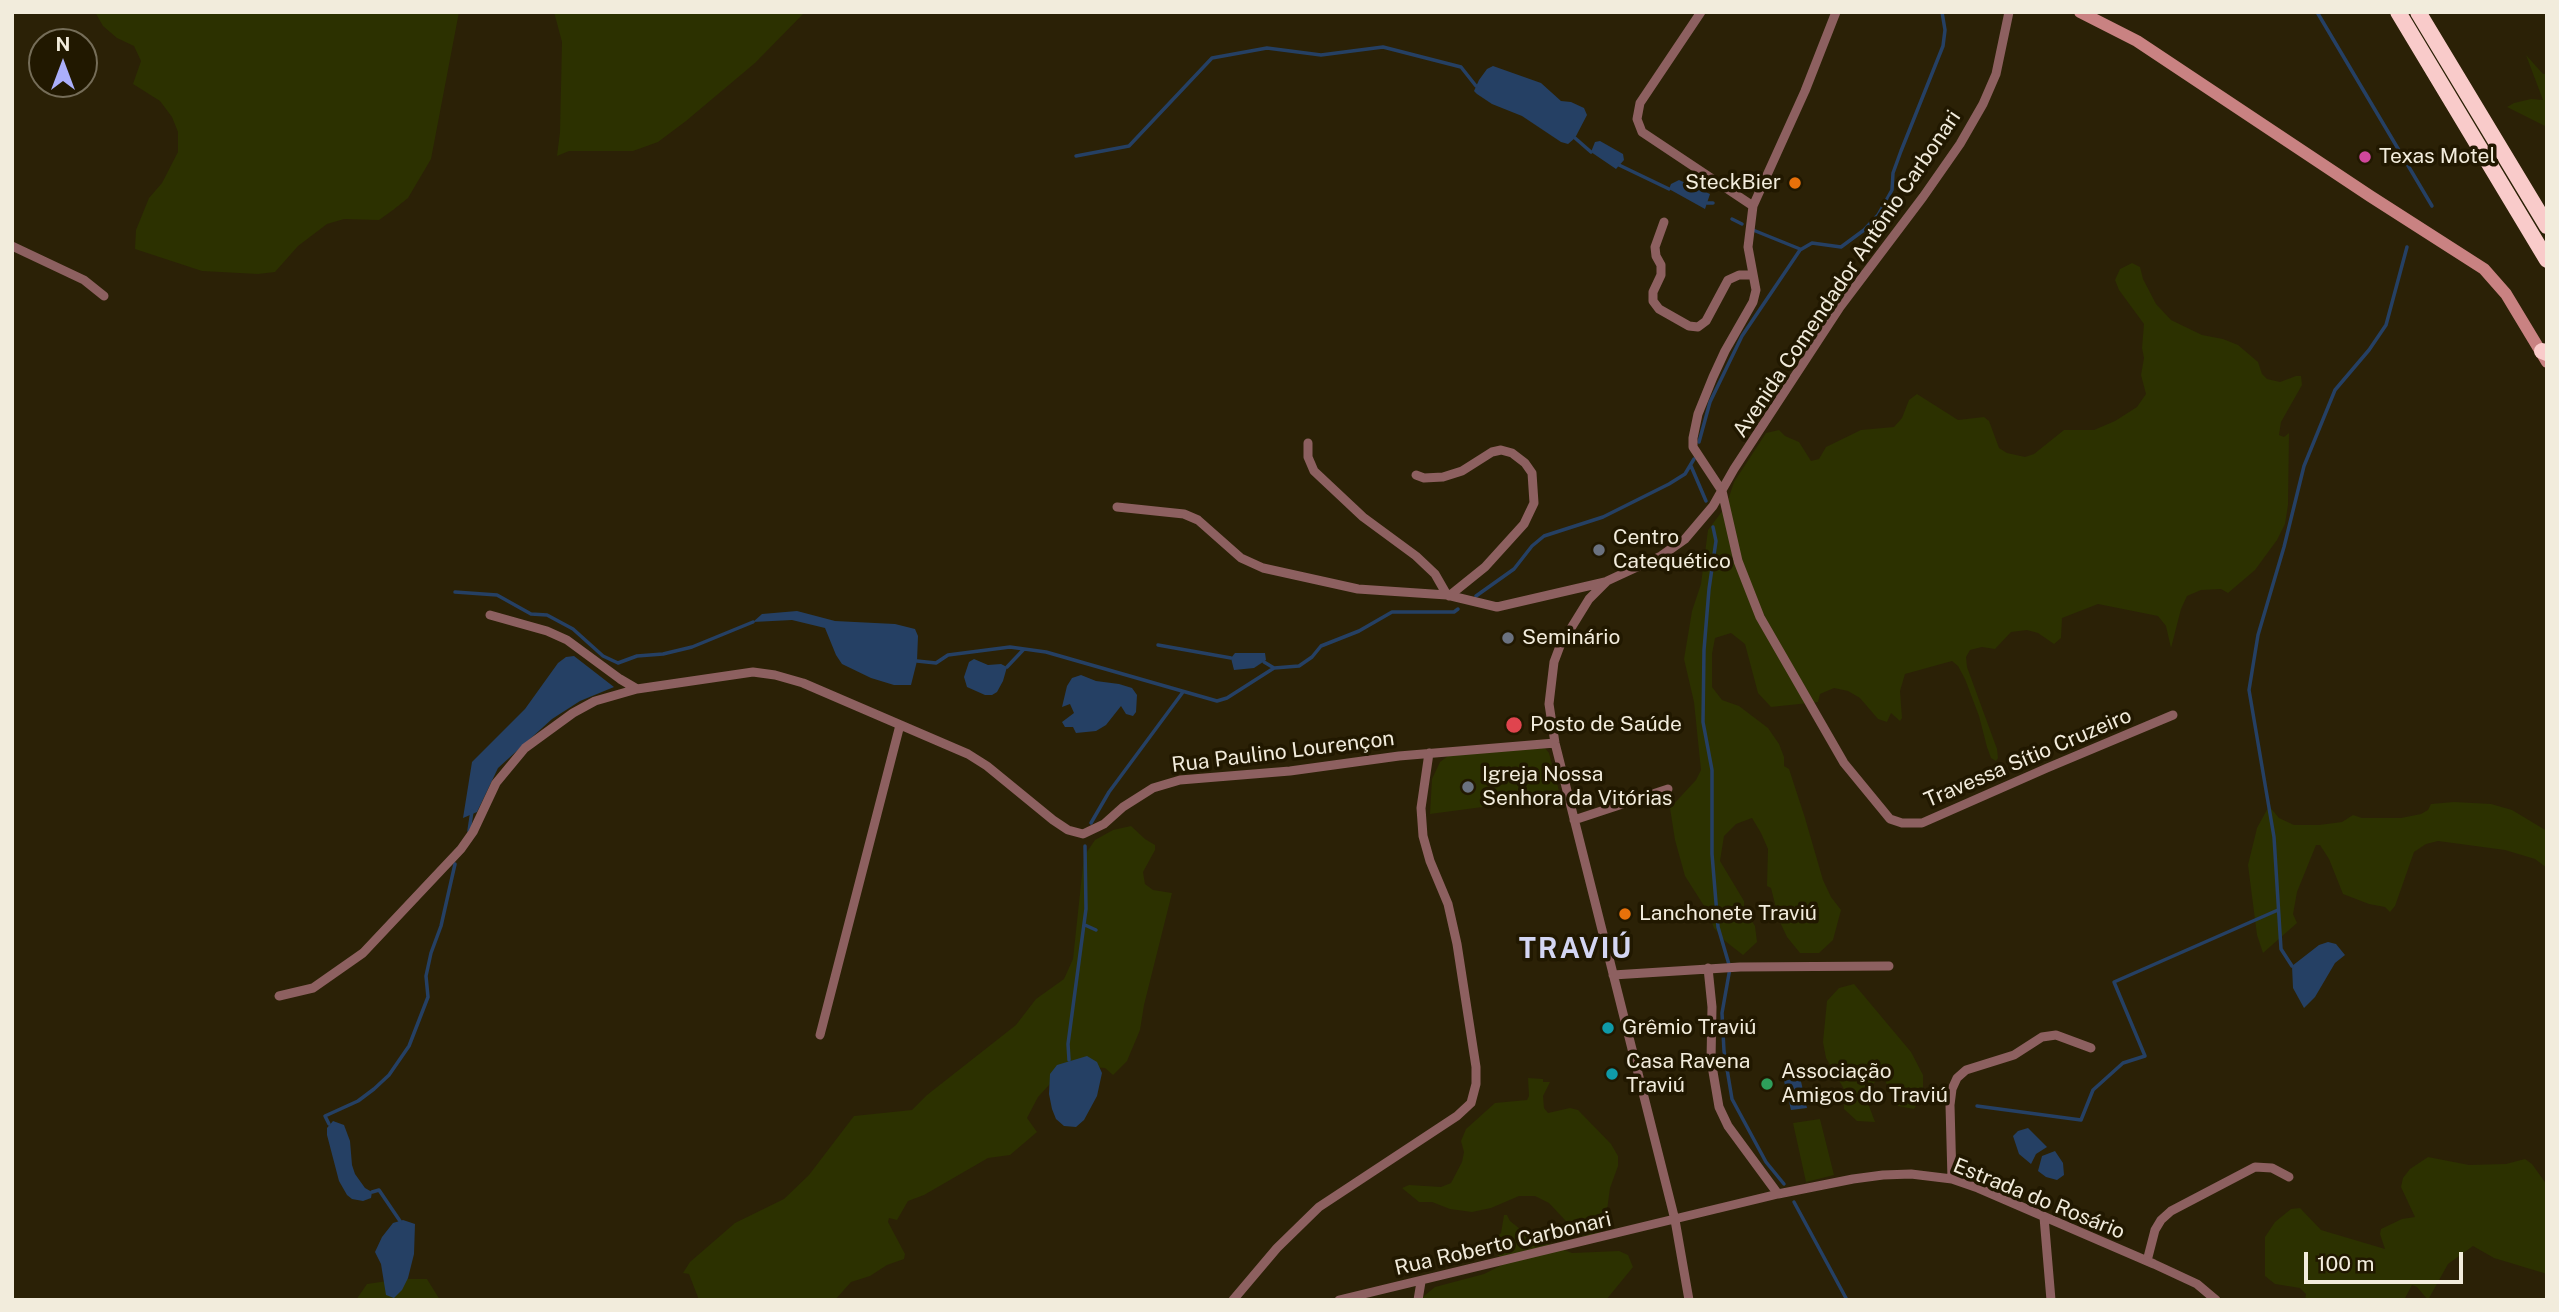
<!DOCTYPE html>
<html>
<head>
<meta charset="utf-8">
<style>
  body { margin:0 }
  #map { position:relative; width:2559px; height:1312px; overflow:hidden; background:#2b2106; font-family:"Public Sans",sans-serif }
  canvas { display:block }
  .frame { position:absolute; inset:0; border:14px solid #f2ecdc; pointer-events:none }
  .north { position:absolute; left:28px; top:28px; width:70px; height:70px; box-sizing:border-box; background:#211800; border:2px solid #756d58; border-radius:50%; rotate:0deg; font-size:19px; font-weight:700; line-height:28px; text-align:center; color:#f2ecdc }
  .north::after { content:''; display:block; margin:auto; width:24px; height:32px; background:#abaffb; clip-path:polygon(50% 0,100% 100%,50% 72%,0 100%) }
  .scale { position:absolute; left:2304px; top:1252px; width:159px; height:32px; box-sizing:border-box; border:4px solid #f2ecdc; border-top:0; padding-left:9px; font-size:21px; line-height:24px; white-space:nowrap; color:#f2ecdc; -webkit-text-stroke:5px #211800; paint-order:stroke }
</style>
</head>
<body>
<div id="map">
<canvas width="2559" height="1312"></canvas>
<div class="frame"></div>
<div class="north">N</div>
<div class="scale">100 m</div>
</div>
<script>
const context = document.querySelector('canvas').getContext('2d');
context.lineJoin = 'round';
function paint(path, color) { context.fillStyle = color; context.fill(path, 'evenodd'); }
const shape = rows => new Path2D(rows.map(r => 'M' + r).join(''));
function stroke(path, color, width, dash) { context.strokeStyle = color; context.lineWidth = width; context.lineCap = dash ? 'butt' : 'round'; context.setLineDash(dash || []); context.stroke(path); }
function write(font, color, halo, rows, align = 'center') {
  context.font = font + ' "Public Sans",sans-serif'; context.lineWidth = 7; context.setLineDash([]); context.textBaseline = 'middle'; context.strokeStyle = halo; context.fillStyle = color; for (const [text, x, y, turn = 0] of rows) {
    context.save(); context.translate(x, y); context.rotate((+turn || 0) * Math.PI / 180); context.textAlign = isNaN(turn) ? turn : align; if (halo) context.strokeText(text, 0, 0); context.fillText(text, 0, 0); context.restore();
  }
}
const green = shape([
  [95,12,459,12,431,159,408,198,393,210,379,220,344,219,327,224,298,246,275,272,258,274,202,271,135,249,136,230,149,198,162,183,178,152,178,132,172,117,160,101,133,84,141,61,134,46,117,38,103,26],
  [554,12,805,12,755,63,686,121,658,142,633,151,569,151,557,156,560,132,562,42],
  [2526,55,2543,74,2547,74,2547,127,2507,107,2514,103,2531,99,2543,100],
  [2132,263,2140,267,2143,279,2156,304,2171,320,2202,335,2223,339,2238,345,2258,362,2262,374,2267,379,2280,382,2296,376,2301,376,2302,385,2281,422,2279,435,2284,437,2289,433,2288,505,2285,524,2277,540,2255,570,2228,593,2221,589,2201,590,2187,596,2181,609,2171,648,2166,626,2158,616,2098,604,2062,618,2061,638,2054,644,2038,633,2027,630,2011,632,1995,649,1982,647,1970,650,1966,657,1967,667,1997,749,1998,758,1996,761,1991,758,1987,747,1979,716,1965,679,1958,666,1952,661,1905,674,1900,691,1902,718,1900,721,1891,713,1887,722,1878,719,1860,698,1848,691,1834,688,1820,694,1818,702,1771,707,1758,693,1745,644,1731,633,1715,638,1712,654,1712,687,1722,700,1739,706,1768,728,1779,744,1784,757,1784,766,1789,769,1805,818,1823,880,1831,897,1841,910,1833,940,1819,953,1800,953,1787,937,1779,920,1771,888,1767,886,1768,849,1761,833,1752,818,1736,824,1724,836,1720,861,1744,901,1744,909,1755,926,1757,942,1743,955,1725,941,1714,928,1706,909,1685,876,1675,840,1670,808,1696,780,1701,770,1694,702,1684,659,1692,611,1701,584,1708,530,1726,506,1734,482,1766,433,1779,430,1785,436,1799,442,1811,461,1819,459,1826,447,1861,430,1894,427,1902,418,1909,400,1917,394,1958,420,1984,417,1989,421,1999,448,2007,453,2025,457,2034,454,2064,430,2094,430,2115,421,2137,407,2146,394,2141,375,2144,358,2142,348,2144,324,2119,290,2115,280,2120,269],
  [1545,748,1549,753,1559,791,1493,800,1490,806,1430,814,1432,779,1440,762,1448,756,1455,753],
  [2454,802,2491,804,2512,810,2547,831,2547,868,2535,859,2505,850,2438,841,2426,844,2414,852,2395,906,2390,912,2385,907,2369,904,2343,894,2329,859,2320,845,2316,845,2297,892,2293,914,2297,923,2263,953,2257,935,2248,865,2257,828,2269,806,2279,818,2294,825,2319,825,2342,822,2353,815,2362,818,2401,818,2421,814,2428,810,2431,804],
  [1131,826,1145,839,1155,845,1155,850,1143,872,1145,884,1153,890,1172,893,1144,1005,1140,1030,1127,1061,1113,1075,1105,1068,1093,1067,1061,1072,1038,1097,1027,1118,1037,1132,1010,1155,988,1158,924,1195,908,1201,897,1220,889,1218,888,1222,905,1254,904,1259,887,1265,870,1276,851,1282,835,1300,699,1300,689,1274,683,1273,690,1262,735,1223,784,1199,809,1175,854,1116,912,1110,927,1095,1016,1025,1036,999,1064,979,1073,959,1084,856,1095,840,1113,830],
  [1854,984,1911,1052,1923,1075,1923,1094,1914,1109,1898,1106,1882,1075,1870,1087,1869,1106,1875,1122,1857,1121,1844,1109,1844,1089,1826,1058,1823,1042,1827,1001,1839,988],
  [1528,1078,1543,1079,1543,1082,1550,1082,1543,1096,1544,1108,1548,1113,1570,1108,1578,1110,1611,1144,1618,1156,1618,1166,1610,1188,1605,1225,1601,1231,1591,1237,1579,1235,1549,1203,1535,1196,1519,1196,1491,1208,1472,1212,1450,1209,1432,1202,1419,1202,1402,1188,1409,1185,1441,1187,1451,1183,1462,1162,1464,1152,1461,1141,1466,1129,1495,1103,1527,1100,1529,1096],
  [1820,1119,1834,1175,1806,1182,1793,1123],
  [2428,1157,2469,1165,2506,1164,2525,1159,2532,1164,2547,1185,2547,1274,2494,1258,2473,1246,2448,1264,2428,1300,2417,1287,2412,1285,2404,1300,2305,1300,2306,1294,2300,1288,2275,1284,2265,1276,2265,1237,2275,1222,2291,1209,2300,1208,2321,1230,2385,1249,2380,1234,2381,1229,2402,1219,2415,1217,2401,1187,2403,1178,2410,1169],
  [1504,1215,1507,1215,1510,1221,1530,1237,1572,1253,1619,1251,1628,1255,1633,1267,1606,1300,1554,1300,1553,1298,1543,1300,1419,1300,1435,1287,1484,1274,1502,1265,1502,1259,1487,1246,1501,1233],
  [401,1279,427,1279,440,1300,356,1300,367,1284]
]);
const water = shape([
  [1493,66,1541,83,1561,101,1571,102,1584,108,1587,115,1575,138,1568,144,1561,142,1522,116,1492,104,1477,94,1474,91,1479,80,1487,69],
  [1600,141,1623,154,1624,160,1616,169,1591,152,1595,142],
  [1679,180,1710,194,1705,209,1669,189,1671,184],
  [797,611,835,621,895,624,915,629,918,636,917,661,911,685,894,685,871,678,842,664,836,655,825,628,792,620,753,622,762,614],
  [1235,653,1265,653,1266,660,1254,668,1234,670,1231,658],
  [574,656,614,687,580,701,552,719,498,768,477,812,463,818,472,762,525,709,558,663,566,657],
  [974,659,988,665,1001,664,1007,667,1003,681,997,692,992,695,985,695,967,687,964,677,969,662],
  [1081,675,1096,681,1119,684,1132,688,1137,695,1136,712,1133,716,1126,714,1121,706,1106,725,1096,731,1076,733,1073,727,1065,727,1062,722,1074,713,1070,704,1062,707,1067,686,1072,678],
  [2328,942,2336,944,2345,955,2335,963,2315,997,2304,1008,2293,988,2292,966,2319,945],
  [1087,1056,1097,1062,1102,1073,1097,1096,1084,1120,1076,1127,1064,1126,1056,1119,1052,1109,1049,1094,1050,1074,1057,1065],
  [1800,1077,1807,1108,1791,1110,1784,1081],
  [333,1121,344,1125,350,1141,352,1165,355,1174,365,1188,372,1192,371,1198,363,1201,352,1199,347,1195,339,1181,327,1135,327,1128],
  [2028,1128,2047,1147,2036,1154,2031,1164,2019,1154,2013,1136,2018,1131],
  [2055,1151,2063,1163,2064,1175,2057,1180,2046,1177,2038,1171,2042,1156],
  [403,1220,415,1224,414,1254,408,1278,402,1290,394,1298,386,1295,381,1264,375,1252,382,1237,393,1223]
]);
const stream = shape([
  [2317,12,2432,206],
  [1575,138,1591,152],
  [1076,156,1129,146,1212,58,1267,48,1321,55,1383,47,1461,67,1476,86],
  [1619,165,1669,189],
  [1707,203,1713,203],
  [1732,219,1742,224],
  [1753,230,1800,249],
  [1699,442,1710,402,1742,336,1800,250,1812,243,1841,247,1864,230,1878,215,1892,190,1893,173,1901,151,1943,46,1945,30,1942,12],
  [1691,466,1706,501],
  [1713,527,1716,541,1709,589,1704,650,1703,722,1712,770,1712,854,1718,927,1730,968,1722,1013,1724,1051,1732,1099,1766,1162,1784,1184],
  [455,592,497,595,531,614,547,615,573,629,603,656,618,663,637,656,663,654,692,647,753,622],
  [1476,596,1514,569,1532,546,1544,536,1603,517,1669,484,1685,474,1694,459],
  [1158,645,1231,658],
  [917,661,936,663,948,655,1010,647,1046,652,1217,701,1227,698,1274,668,1299,666,1312,657,1321,646,1359,631,1392,612,1454,612,1458,609],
  [1264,662,1274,668],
  [1007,667,1024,649],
  [1091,823,1109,792,1183,692],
  [469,831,472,811],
  [1085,925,1096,930],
  [2292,966,2281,949,2274,837,2249,690,2258,635,2284,547,2304,466,2335,390,2369,350,2386,325,2407,247],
  [1069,1060,1068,1044,1086,909,1085,846],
  [1977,1106,2081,1120,2093,1090,2123,1063,2145,1056,2114,982,2278,910],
  [329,1124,325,1116,358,1101,374,1089,389,1075,409,1046,428,997,426,976,431,953,441,926,455,864],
  [372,1192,379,1190,400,1221],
  [1794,1202,1847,1300]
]);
const minor = shape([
  [1701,12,1640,103,1637,119,1642,132,1753,206],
  [1836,12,1805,91,1753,206,1748,247,1756,290,1753,302,1725,351,1713,377,1698,414,1693,438,1693,447,1722,491,1738,561,1760,617,1844,763,1890,819,1902,823,1922,823,2047,768,2173,715],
  [1664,222,1655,247,1656,256,1661,265,1661,275,1653,292,1653,301,1659,309,1689,326,1698,327,1706,321,1728,280,1739,275,1752,275],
  [12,246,84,280,104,296],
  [1308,443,1308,457,1314,471,1363,517,1416,556,1435,574,1447,595],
  [1416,475,1424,478,1443,477,1462,471,1492,452,1501,450,1512,453,1525,463,1532,473,1534,503,1524,524,1485,567,1449,596],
  [1117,507,1184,514,1198,520,1241,558,1263,568,1358,589,1447,595,1497,607,1605,582],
  [490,615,547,631,567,640,620,679,637,689],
  [1574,820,1668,789],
  [1708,968,1712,1007,1711,1060,1719,1107,1728,1126,1778,1194],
  [1613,975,1740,967,1889,966],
  [279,996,313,988,363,953,461,849,473,832,496,783,525,748,573,713,595,701,637,689,753,672,775,675,803,683,968,754,987,766,1053,820,1068,830,1083,834,1104,824,1123,807,1153,788,1180,780,1290,771,1399,756,1555,743],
  [820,1035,900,725],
  [1952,1179,1950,1105,1952,1089,1957,1078,1966,1070,2014,1055,2042,1037,2056,1035,2091,1048],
  [2044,1217,2051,1300],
  [2147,1261,2155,1230,2161,1220,2171,1211,2255,1167,2272,1168,2289,1177],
  [1233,1300,1277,1248,1319,1207,1457,1116,1471,1103,1476,1084,1476,1067,1457,944,1448,904,1430,861,1423,836,1421,808,1429,753],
  [1339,1300,1778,1194,1853,1179,1883,1175,1911,1174,1952,1179,1978,1188,2154,1264,2197,1284,2216,1300],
  [1418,1300,1421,1282],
  [1689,1300,1675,1220,1555,743,1549,704,1554,662,1560,646,1589,599,1607,581,1661,556,1685,539,1713,506,1734,469,1840,307,1923,197,1960,144,1983,104,1996,74,2009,12]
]);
const secondary = shape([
  [2080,12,2137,41,2370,196,2484,269,2506,294,2547,362]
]);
const motorway = shape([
  [2398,12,2547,260],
  [2418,12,2547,226],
  [2542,351,2547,353]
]);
const markers = [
  [2365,157,7,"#d1479c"],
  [1795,183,7,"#e8710a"],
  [1599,550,7,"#6b7280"],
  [1508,638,7,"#6b7280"],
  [1514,725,9,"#e0444e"],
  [1468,787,7,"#6b7280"],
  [1625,914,7,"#e8710a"],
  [1608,1028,7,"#0f9aa8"],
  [1612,1074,7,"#0f9aa8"],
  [1767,1084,7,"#2e9e5b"]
];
const poiNames = [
  ["Texas Motel",2379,157],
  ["SteckBier",1781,183,"right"],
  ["Centro",1613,538],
  ["Catequético",1613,562],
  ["Seminário",1522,638],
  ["Posto de Saúde",1530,725],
  ["Igreja Nossa",1482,775],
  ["Senhora da Vitórias",1482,799],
  ["Lanchonete Traviú",1639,914],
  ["Grêmio Traviú",1622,1028],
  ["Casa Ravena",1626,1062],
  ["Traviú",1626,1086],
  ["Associação",1781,1072],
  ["Amigos do Traviú",1781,1096]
];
const streetNames = [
  ["Avenida Comendador Antônio Carbonari",1847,274,-56],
  ["Rua Paulino Lourençon",1283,752,-7],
  ["Travessa Sítio Cruzeiro",2028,758,-23],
  ["Estrada do Rosário",2039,1199,22],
  ["Rua Roberto Carbonari",1503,1244,-13]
];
const districtNames = [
  ["TRAVIÚ",1576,949]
];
paint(green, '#2c3100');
paint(water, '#254064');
stroke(stream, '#254064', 3.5);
stroke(minor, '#8d6060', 9);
stroke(secondary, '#c98282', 12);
stroke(motorway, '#f9cbca', 16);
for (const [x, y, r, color] of markers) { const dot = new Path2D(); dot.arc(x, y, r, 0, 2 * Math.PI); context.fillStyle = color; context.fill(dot); stroke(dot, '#211800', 2.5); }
write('21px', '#f2ecdc', '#211800', poiNames, 'left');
write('21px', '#f2ecdc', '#211800', streetNames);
context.letterSpacing = '2px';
write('bold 28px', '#d4d6f3', '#211800', districtNames);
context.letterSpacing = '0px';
</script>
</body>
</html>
